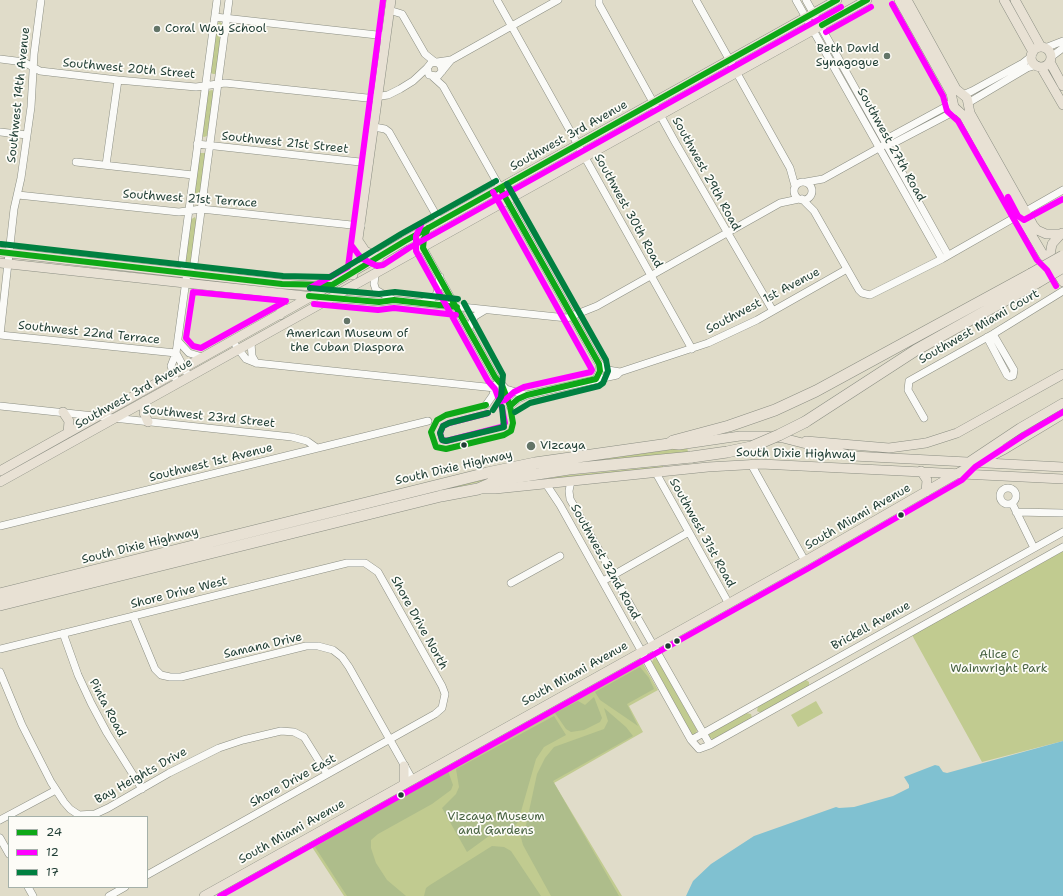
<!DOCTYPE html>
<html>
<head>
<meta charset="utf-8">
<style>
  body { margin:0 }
  #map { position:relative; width:1063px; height:896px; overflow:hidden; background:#e0dcc9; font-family:"Shantell Sans",sans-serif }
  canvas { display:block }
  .legend { position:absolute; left:8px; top:816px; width:140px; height:72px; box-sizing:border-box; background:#fdfcf7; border:1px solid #a4b0a9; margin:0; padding:5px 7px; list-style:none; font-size:12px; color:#1f3d34 }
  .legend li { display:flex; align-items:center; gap:8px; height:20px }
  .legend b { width:20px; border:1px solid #a4b0a9 }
</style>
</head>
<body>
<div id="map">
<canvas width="1063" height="896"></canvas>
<ul class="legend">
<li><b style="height:5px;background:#0ea817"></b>24</li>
<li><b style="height:5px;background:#f0f"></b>12</li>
<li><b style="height:5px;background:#008040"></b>17</li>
</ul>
</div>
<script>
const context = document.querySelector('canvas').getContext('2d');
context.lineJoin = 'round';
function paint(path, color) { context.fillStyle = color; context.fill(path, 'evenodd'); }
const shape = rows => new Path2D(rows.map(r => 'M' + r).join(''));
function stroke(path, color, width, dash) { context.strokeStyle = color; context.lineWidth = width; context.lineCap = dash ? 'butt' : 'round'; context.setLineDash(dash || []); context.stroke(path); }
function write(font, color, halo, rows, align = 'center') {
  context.font = font + ' "Shantell Sans",sans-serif'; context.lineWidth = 3.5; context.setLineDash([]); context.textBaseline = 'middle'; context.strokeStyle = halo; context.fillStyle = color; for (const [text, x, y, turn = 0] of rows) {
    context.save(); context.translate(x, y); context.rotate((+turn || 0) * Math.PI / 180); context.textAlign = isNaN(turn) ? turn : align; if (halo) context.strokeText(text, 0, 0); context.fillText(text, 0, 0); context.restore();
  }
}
const green = shape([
  [220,22,223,24,216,74,213,74,211,73,217,23],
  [212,90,214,91,207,136,204,137,202,136,208,91],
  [199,153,205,153,206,156,199,199,197,199,193,197],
  [195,217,197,221,190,265,187,268,184,264,190,220],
  [687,447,688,452,503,476,0,601,0,598,512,472],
  [663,466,663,469,540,480,562,476],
  [1063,551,1063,741,982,762,912,635],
  [654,658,657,659,697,730,696,734,691,734,652,662],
  [642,662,658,690,629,706,643,732,554,783,622,896,344,896,312,847],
  [806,680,809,682,809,686,761,713,757,711,758,706],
  [816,701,823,713,798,727,791,715],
  [746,713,751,714,752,718,714,740,709,737,709,734]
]);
const forest = shape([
  [640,667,649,678,654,689,627,704,638,726,600,700,595,692],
  [594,697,602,718,600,722,584,730,571,732,566,729,555,713,578,701,585,705],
  [604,708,626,727,633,736,553,781,619,896,551,896,523,845,520,834,526,825,537,774,545,758,554,747,604,729,608,721],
  [554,716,566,735,544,747,536,759,518,822,510,832,489,836,467,852,442,808,456,794,459,787,456,769],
  [448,771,453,785,451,790,432,804,378,834,371,840,371,848,376,863,387,880,406,896,347,896,315,847],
  [492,846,504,847,511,851,541,896,424,896,426,888,430,885]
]);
const water = shape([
  [1063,741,1063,896,686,896,693,881,711,864,754,836,836,807,839,808,854,807,893,796,909,788,909,785,904,777,935,765,939,766,943,772,947,773]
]);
const minor = shape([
  [497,0,692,349],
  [599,0,599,4,675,142,773,311],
  [696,0,790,168,795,186],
  [796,0,942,259],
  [806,0,948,255],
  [389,10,402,14,425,54,435,62],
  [215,17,386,36],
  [1045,48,1063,41],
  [1051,57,1063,48],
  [0,59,24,62,40,71,118,80,196,87,225,83,367,98,388,95,400,89,413,81,427,68],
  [437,62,451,60,558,0],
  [442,71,441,66,437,62,431,63,427,68,429,75,438,76,451,60],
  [433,77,443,86,599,364,600,371,596,379],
  [963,95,972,91,1023,63,1032,56],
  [968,103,1027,68,1037,65],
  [374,127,385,129,389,132,440,222],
  [0,132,27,135],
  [197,144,369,163],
  [886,144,890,137,947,106,953,101],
  [76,162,193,175],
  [106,165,118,80],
  [806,182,823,179,886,144,894,143,957,110],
  '794 191a9 9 0 1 1 18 0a9 9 0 1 1-18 0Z',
  [18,195,179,212,201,209,361,226],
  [802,199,814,211,859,290,862,293,870,295,942,259,1063,190],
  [423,248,495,377,506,389,526,395],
  [187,273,194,264,229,0],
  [375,275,374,284,376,290,392,299],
  [331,298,379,302,394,300,567,318,597,306,780,203,799,199],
  [423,302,431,299,437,294,440,277],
  [469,328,475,316,485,310],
  [0,335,14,209,21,178,31,107,34,54,41,0],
  [0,335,176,353],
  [987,337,1007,375,1010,377,1013,376,1014,370,993,334],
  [178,341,189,353,202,357],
  [251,343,252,356,256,363],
  [236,346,246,359,256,363,495,388],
  [176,353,189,377],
  [599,364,608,370,620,372],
  [175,378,171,366,176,353,187,273,182,262,217,0],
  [486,405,493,395,495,385],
  [0,406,292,437,307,441,317,448],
  [510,406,518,399,527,395,617,375,620,372,708,343,757,320,847,269],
  [924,418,908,390,909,381,993,334,1063,291],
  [751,464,805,561],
  [656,473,729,604],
  [571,481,569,491,570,499,710,745],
  [546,484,560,505,691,740,699,749,710,745,1063,547],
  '1000 496a8 8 0 1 1 16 0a8 8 0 1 1-16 0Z',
  [1012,503,1034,548],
  [1016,512,1063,513],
  [0,526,428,421],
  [603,581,689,532],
  [511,583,560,556],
  [133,616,155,669,161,675,170,677,181,677,306,646,318,646,333,650,342,657,349,667,412,779],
  [63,633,78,675,91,703,107,733,142,789],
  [0,649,347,563,365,563,378,572,442,686,445,694,442,708,435,714,147,875],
  [0,672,22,725,51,782,64,802,70,809,79,815,95,814,108,808,169,773,219,748,243,740,281,731,294,732,304,737,327,774],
  [691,740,1063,532],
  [0,820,56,790],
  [0,838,9,854],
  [28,887,33,896],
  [109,896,125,887]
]);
const major = shape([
  [899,0,951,93,954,107,964,116,1013,204,1044,256,1053,265,1063,282],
  [907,0,956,89,967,98,970,113,1033,225,1037,230,1046,234,1060,234],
  [1004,0,1033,52],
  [1015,0,1041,47],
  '1031 57a10 10 0 1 1 20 0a10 10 0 1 1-20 0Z',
  [1050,62,1063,86],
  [1041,67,1063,105],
  [359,242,365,251,379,258],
  [0,252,282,284,313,286,328,285],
  [0,263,314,297],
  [1053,264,1050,255,1052,244,1062,233],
  [353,275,391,0],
  [277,293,282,304,280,315],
  [145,401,144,413,148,422],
  [63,412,69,421,68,433],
  [806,441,889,448,926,443,957,433,1063,374],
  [669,444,679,445,740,436,765,436,783,438,853,456,1063,467],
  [969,462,1020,428,1063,403],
  [0,471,312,296,405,241,837,0],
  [921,471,927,480,926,492],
  [0,482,867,0],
  [480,489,495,489,708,467,761,464,1063,479],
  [404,766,404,784],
  [204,896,805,561,958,473,1005,449,1063,414]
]);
const highway = shape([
  [805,422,916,350,1036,283],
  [0,594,487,473,535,463,669,444,673,441,729,426,775,410,816,391,1031,274],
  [0,605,441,496,478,489,494,482,512,478,569,469,692,457]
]);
const highwayBridge = shape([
  [1031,274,1063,256],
  [1036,283,1063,267],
  [692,457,727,452,751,447,779,435,805,422]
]);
const bus1 = shape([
  [822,25,867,0],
  [500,188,599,364,600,371,596,379,527,395,518,399,510,406],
  [428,228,424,238,423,248,495,377,502,385,510,406,513,423,511,431,504,435,446,449,436,447,431,432,437,420,446,415,486,405],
  [0,252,282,284,332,285,405,241,837,0],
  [309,296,379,302,394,300,457,307]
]);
const bus2 = shape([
  [892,4,943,96,947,111,958,121,1037,260,1047,270,1056,286],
  [826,32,871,7],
  [493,192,592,370,591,372,524,387,514,392,505,400],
  [1008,197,1018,216,1024,220,1063,199],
  [421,225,416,236,416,251,488,381,495,389,502,408,505,423,501,427,446,441,442,440,440,433,443,426,449,423,488,413],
  [352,246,361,258,377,266,383,265,409,248,841,7],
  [310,288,348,267,383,0],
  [193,292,286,301,201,348,193,346,186,338,193,292],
  [314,304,378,310,394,308,456,315],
  [220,896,809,568,962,480,975,467,1024,435,1063,412]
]);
const bus3 = shape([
  [507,184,606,360,608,371,603,383,599,386,530,403,515,412],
  [1,244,283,276,330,277,401,234,496,181],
  [310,288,379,294,395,292,458,299],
  [464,303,503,375,501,397,493,410],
  [488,413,449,423,443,426,440,433,442,440,446,441,504,427,502,407]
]);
const markers = [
  [157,29,4,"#637568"],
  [887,56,4,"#637568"],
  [347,321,4,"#637568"],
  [464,445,3.5,"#1f3d34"],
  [531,446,5,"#637568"],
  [901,515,3.5,"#1f3d34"],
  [677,641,3.5,"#1f3d34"],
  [668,646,3.5,"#1f3d34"],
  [401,795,3.5,"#1f3d34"]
];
const poiNames = [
  ["Coral Way School",165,29],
  ["Beth David",879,49,"right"],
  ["Synagogue",879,63,"right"],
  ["American Museum of",347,334,"center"],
  ["the Cuban Diaspora",347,348,"center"],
  ["Vizcaya",540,446]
];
const streetNames = [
  ["Southwest 20th Street",129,69,5],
  ["Southwest 14th Avenue",19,95,-84],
  ["Southwest 3rd Avenue",569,136,-29],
  ["Southwest 21st Street",285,143,6],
  ["Southwest 27th Road",891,145,61],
  ["Southwest 29th Road",706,174,61],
  ["Southwest 21st Terrace",190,199,4],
  ["Southwest 30th Road",628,211,61],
  ["Southwest 1st Avenue",763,301,-28],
  ["Southwest Miami Court",979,327,-30],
  ["Southwest 22nd Terrace",89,333,6],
  ["Southwest 3rd Avenue",134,394,-29],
  ["Southwest 23rd Street",209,417,6],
  ["South Dixie Highway",796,454,1],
  ["Southwest 1st Avenue",211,463,-14],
  ["South Dixie Highway",454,468,-13],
  ["South Miami Avenue",858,517,-30],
  ["Southwest 31st Road",702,533,61],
  ["South Dixie Highway",140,546,-14],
  ["Southwest 32nd Road",605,562,61],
  ["Shore Drive West",179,593,-14],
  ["Shore Drive North",419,623,61],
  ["Brickell Avenue",871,626,-29],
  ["Samana Drive",263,646,-13],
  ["South Miami Avenue",575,674,-29],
  ["Pinta Road",107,708,62],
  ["Bay Heights Drive",141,776,-29],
  ["Shore Drive East",293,781,-29],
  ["South Miami Avenue",292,832,-29]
];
const parkNames = [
  ["Alice C",999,655],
  ["Wainwright Park",999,669],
  ["Vizcaya Museum",496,817],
  ["and Gardens",496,831]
];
paint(green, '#c1cb90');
paint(forest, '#aebd8b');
paint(water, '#80c1d1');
stroke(minor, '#8b8e83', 8);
stroke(major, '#8b8e83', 10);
stroke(highway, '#8b8e83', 12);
stroke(minor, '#fafaf7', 7);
stroke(major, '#e8e1d4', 9);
stroke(highway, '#e8e1d4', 11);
stroke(highwayBridge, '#8b8e83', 12, []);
stroke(highwayBridge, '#e8e1d4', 11);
stroke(bus1, '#0ea817', 6);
stroke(bus2, '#f0f', 6);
stroke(bus3, '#008040', 6);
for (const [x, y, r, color] of markers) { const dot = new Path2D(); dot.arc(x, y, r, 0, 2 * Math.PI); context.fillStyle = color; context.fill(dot); stroke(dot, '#fdfcf7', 1.5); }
write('12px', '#1f3d34', '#fdfcf7', poiNames, 'left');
write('12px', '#1f3d34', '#fdfcf7', streetNames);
write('12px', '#486342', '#fdfcf7', parkNames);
</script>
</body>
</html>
